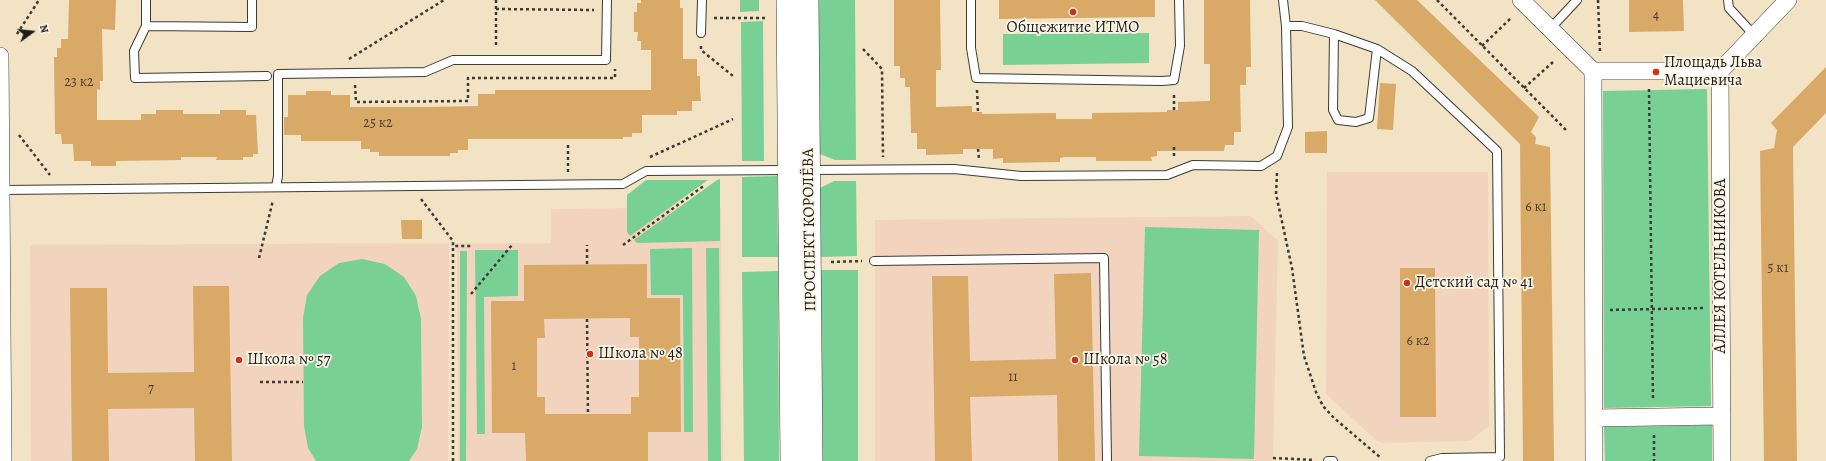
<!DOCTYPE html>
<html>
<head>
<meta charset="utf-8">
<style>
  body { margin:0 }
  #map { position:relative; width:1826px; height:461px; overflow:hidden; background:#f2e3c4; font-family:Alegreya,serif }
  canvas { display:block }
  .north { position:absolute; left:12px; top:12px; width:40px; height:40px; -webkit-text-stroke:3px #fcf5e5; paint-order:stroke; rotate:75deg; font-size:11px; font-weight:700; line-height:16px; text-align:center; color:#1c1c1c }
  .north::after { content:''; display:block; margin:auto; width:14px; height:18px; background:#1c1c1c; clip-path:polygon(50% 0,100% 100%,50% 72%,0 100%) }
</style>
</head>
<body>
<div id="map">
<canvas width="1826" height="461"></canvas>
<div class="north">N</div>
</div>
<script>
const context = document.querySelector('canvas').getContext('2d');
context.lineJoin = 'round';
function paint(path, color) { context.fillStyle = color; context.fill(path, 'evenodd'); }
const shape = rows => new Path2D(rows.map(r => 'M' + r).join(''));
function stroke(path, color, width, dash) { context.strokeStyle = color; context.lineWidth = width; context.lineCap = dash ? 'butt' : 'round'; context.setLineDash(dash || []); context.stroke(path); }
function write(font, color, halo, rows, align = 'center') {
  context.font = font + ' Alegreya,serif'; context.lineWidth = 3.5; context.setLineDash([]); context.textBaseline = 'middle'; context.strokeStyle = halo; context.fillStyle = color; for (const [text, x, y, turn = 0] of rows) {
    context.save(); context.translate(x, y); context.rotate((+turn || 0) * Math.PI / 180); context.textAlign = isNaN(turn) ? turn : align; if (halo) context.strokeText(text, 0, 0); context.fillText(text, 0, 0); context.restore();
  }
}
const built = shape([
  [1327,172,1488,172,1489,426,1470,441,1382,443,1376,440,1326,394],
  [721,207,723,461,458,461,457,243,551,243,551,209],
  [1251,216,1278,241,1273,461,875,461,875,220],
  [449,243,448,461,31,461,30,245]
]);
const green = shape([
  [740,0,759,0,759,11,740,12],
  [818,0,855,0,856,160,835,160,820,154],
  [763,21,764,161,742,161,741,22],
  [1149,33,1149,63,1003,65,1003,34],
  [1707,89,1711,406,1604,408,1603,91],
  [777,176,778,257,742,257,742,177],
  [720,179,720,241,637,243,634,240,717,180],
  [646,180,708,180,630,236,627,232,627,195],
  [834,181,856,181,857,256,820,257,820,188],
  [1145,227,1259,230,1254,459,1139,456],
  [692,248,693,432,684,432,683,295,651,295,650,249],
  [706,248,719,248,721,461,708,461],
  [475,250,518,250,518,296,484,297,485,434,477,434],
  [460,251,467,251,466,461,460,461],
  [362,259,385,264,404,277,416,296,421,319,422,427,417,449,409,461,316,461,308,448,304,426,303,318,307,295,320,276,339,263],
  [820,270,858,270,858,461,823,461],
  [778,271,779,461,744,461,742,272],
  [1712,425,1712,461,1605,461,1604,427]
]);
const building = shape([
  [69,0,116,0,115,30,102,29,103,81,100,81,100,90,97,89,97,120,141,120,141,114,156,114,156,110,183,110,183,114,220,114,220,110,246,110,246,115,256,115,258,154,253,154,253,157,243,157,243,160,216,160,217,157,181,157,181,160,116,161,116,166,91,166,91,161,74,161,73,144,62,144,61,134,55,134,54,57,57,57,57,48,61,48,61,39,68,39],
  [641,0,680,0,680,8,683,8,683,59,697,59,697,76,700,76,700,89,701,101,692,101,692,111,677,111,677,115,642,115,642,133,632,133,632,137,623,137,623,139,468,139,468,150,458,150,458,153,450,153,450,156,379,156,379,152,370,152,370,149,361,149,361,141,301,141,301,135,284,135,284,117,288,117,288,95,306,95,306,91,331,91,331,95,350,95,350,107,428,107,478,106,478,94,495,94,495,90,651,90,651,50,641,50,641,41,637,41,638,32,634,32,634,12,637,12,637,3,641,3],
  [894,0,940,0,941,70,936,70,936,107,972,106,972,112,982,112,982,114,1056,113,1056,119,1092,119,1092,113,1167,112,1167,110,1178,110,1178,102,1210,101,1210,64,1204,64,1204,0,1250,0,1251,67,1246,67,1246,85,1240,85,1241,132,1234,132,1234,145,1225,145,1224,151,1157,151,1157,156,1151,157,1152,161,1096,161,1096,157,1065,157,1060,158,1060,162,1003,163,1003,158,993,159,993,149,963,149,963,154,926,155,926,149,917,149,917,133,911,133,910,87,905,87,905,78,900,78,900,66,894,66],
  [999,0,1155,0,1155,17,999,19],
  [1375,0,1417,0,1539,117,1531,132,1536,137,1535,144,1550,147,1554,461,1523,461,1520,144],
  [1629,0,1683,0,1684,31,1629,32],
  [1826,67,1826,113,1793,147,1797,461,1764,461,1760,151,1774,148,1777,130,1771,123],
  [1380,83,1396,84,1393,130,1377,129],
  [1327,131,1327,153,1305,153,1305,132],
  [401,220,422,220,422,239,402,239],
  [647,264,647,298,680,298,681,432,648,432,648,461,526,461,525,433,492,433,491,301,524,301,524,265],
  [630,318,630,337,639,337,639,397,631,397,631,414,545,414,545,397,537,397,537,338,545,338,544,319],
  [1400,268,1435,268,1436,417,1400,417],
  [1091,273,1095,461,1058,461,1057,395,970,397,972,461,935,461,932,276,968,276,970,361,1056,359,1054,274],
  [193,286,229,286,232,461,195,461,194,408,108,409,109,461,72,461,70,288,107,288,108,373,194,372]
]);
const path = shape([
  [496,0,496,47],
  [1437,0,1568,132],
  [1598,0,1600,52],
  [496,9,594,10],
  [714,18,767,18],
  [17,34,39,0],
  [701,46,701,50,733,76],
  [1482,46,1511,18],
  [863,49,882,69,883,157],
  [349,59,444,0],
  [355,85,356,102,468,101,468,78,615,78,615,69],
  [1524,88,1553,62],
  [1649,89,1653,400],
  [977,90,978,112],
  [1174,110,1174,92],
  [19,135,50,175],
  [568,145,568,172],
  [1174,147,1174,158],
  [978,149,979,159],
  [650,157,733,119],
  [1277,173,1276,194,1292,268,1304,356,1316,392,1323,406,1334,418,1381,458],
  [421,199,453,241,453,246,471,246],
  [623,245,705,185],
  [259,258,273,200],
  [831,262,862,261],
  [587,264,587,245],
  [471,294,512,245],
  [1610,310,1703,308],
  [587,319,588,414],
  [260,382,303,382],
  [1654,435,1654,461],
  [1273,458,1315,460],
  [453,461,453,246]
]);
const service = shape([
  [146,0,146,26,134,51,135,78,267,76],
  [971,0,971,48,976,78,1162,81,1174,80,1180,46,1179,0],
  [1728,0,1729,8,1754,35],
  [146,26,252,27,252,0],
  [1286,26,1302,26,1334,34,1377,49,1412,71,1497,151,1500,457,1442,458,1430,461],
  [1550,29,1577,0],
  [701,33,702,0],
  [1334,34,1333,110,1338,120,1356,122,1369,118,1377,49],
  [811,170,954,169,1021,176,1167,175,1193,165,1261,166,1277,156,1288,127,1286,26,1283,0],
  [276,187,278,176,278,74,425,72,453,60,606,60,607,0],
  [1,190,623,184,646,171,789,170],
  [874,261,1104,258,1107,461],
  [1328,461,1333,461]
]);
const minor = shape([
  [1521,0,1593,71,1720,71,1788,0],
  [0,56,3,461],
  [1593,71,1594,461],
  [1720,71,1722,461],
  [1594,418,1722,416]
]);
const tertiary = shape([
  [787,0,791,461],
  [808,0,812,461]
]);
const markers = [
  [1073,12,4,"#c8321e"],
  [1656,72,4,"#c8321e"],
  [1407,283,4,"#c8321e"],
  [590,354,4,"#c8321e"],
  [239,360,4,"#c8321e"],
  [1075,360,4,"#c8321e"]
];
const numberNames = [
  ["4",1656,16],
  ["23 к2",79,83],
  ["25 к2",378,124],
  ["6 к1",1536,208],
  ["5 к1",1778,269],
  ["6 к2",1418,342],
  ["1",514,367],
  ["11",1013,378],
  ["7",151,390]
];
const poiNames = [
  ["Общежитие ИТМО",1073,28,"center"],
  ["Площадь Льва",1664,63],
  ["Мациевича",1664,81],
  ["Детский сад № 41",1415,283],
  ["Школа № 48",598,354],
  ["Школа № 57",247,360],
  ["Школа № 58",1083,360]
];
const streetNames = [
  ["ПРОСПЕКТ КОРОЛЁВА",810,230,-91],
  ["АЛЛЕЯ КОТЕЛЬНИКОВА",1721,266,-90]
];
paint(built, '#f2d4be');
paint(green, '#79d095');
paint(building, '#d9a968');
stroke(service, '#3c3a35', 10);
stroke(minor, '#3c3a35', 18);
stroke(tertiary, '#3c3a35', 22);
stroke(path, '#3c3a35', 2.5, [3, 3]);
stroke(service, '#fff', 8);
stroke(minor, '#fff', 17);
stroke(tertiary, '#fff', 21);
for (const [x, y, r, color] of markers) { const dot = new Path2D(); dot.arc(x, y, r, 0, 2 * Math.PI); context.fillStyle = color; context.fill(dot); stroke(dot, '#fcf5e5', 1.5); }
write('14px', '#4b3f2f', null, numberNames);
write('16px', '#1c1c1c', '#fcf5e5', poiNames, 'left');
write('16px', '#1c1c1c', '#fcf5e5', streetNames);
</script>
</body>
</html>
